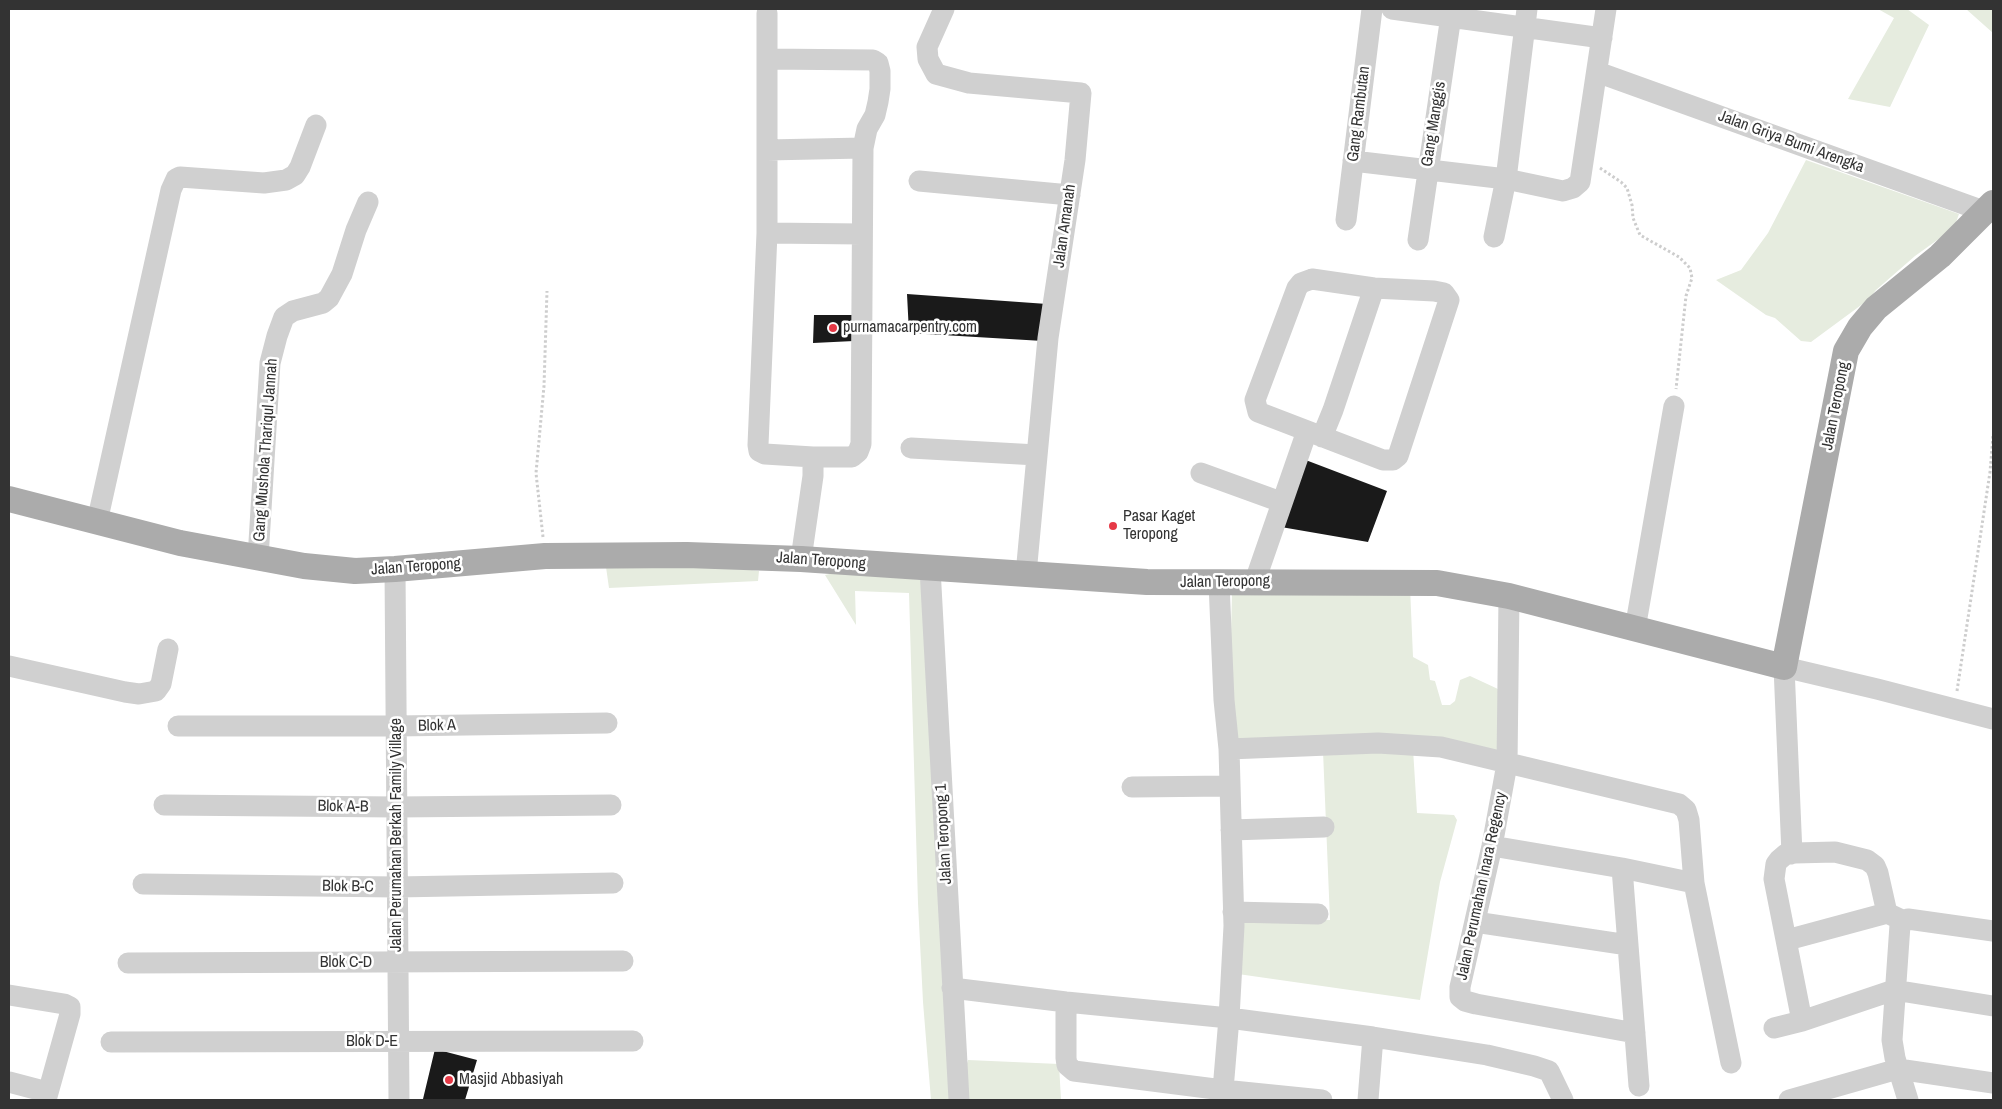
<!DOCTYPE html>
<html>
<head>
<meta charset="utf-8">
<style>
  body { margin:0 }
  #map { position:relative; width:2002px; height:1109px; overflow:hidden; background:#fff; font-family:"Archivo Narrow",sans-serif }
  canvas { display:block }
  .frame { position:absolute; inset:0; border:10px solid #333; pointer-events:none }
</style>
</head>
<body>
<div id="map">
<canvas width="2002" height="1109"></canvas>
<div class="frame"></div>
</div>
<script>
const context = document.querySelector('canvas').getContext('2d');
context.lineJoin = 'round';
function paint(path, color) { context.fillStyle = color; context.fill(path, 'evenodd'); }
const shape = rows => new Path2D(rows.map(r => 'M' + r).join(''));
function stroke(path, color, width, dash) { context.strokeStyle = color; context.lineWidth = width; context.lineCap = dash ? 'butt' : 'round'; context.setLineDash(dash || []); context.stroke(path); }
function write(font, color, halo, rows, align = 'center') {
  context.font = font + ' "Archivo Narrow",sans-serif'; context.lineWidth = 5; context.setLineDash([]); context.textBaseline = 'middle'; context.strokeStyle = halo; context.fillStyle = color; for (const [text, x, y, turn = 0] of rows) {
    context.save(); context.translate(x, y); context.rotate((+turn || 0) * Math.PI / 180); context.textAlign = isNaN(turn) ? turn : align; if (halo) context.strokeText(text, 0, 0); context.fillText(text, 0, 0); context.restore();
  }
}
const green = shape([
  [1878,9,1907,9,1929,25,1890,107,1848,99,1894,18],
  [1966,9,1993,9,1993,33],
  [1806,160,1959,214,1954,228,1915,256,1876,290,1868,300,1811,342,1801,341,1775,318,1766,315,1716,280,1741,270,1768,233],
  [606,567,737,568,759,571,758,581,609,588],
  [834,573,926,580,953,1100,931,1100,923,1002,918,903,909,593,855,591,856,625,825,575],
  [1410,587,1413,657,1428,665,1430,680,1435,681,1442,705,1450,705,1455,701,1460,680,1470,676,1498,689,1501,759,1235,744,1230,674,1232,594],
  [1413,749,1417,813,1454,815,1457,820,1440,882,1420,1000,1238,974,1238,918,1330,920,1323,751],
  [968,1060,1059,1064,1061,1100,967,1100,966,1067]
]);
const building = shape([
  [907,294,1047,304,1043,341,909,333],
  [814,315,853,315,854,341,813,343],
  [1303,459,1387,491,1368,542,1281,527],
  [435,1049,477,1060,465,1100,423,1099]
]);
const path = shape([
  [1600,168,1621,182,1627,188,1632,205,1633,218,1640,235,1679,257,1690,268,1692,278,1686,296,1676,389],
  [543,537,536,473,544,386,547,291],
  [1957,691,1990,472,1993,436]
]);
const minor = shape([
  [944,9,927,47,928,59,936,74,969,83,1081,93,1075,160,1048,338,1026,574],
  [1392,9,1602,38],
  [767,13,767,59],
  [1597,72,1986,212],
  [767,150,863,148],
  [1353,161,1506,179,1563,191,1573,188,1580,182,1606,9],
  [919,181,1070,195],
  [1346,220,1372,9],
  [767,233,862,234],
  [1494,237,1506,179,1527,9],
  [1418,240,1452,9],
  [1312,279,1374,288,1434,291,1444,293,1449,300,1398,456,1393,460,1383,460,1258,412,1255,400,1297,288,1301,283,1312,279],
  [1322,437,1333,410,1374,288],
  [911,448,1037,455],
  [1201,473,1281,502],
  [97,522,171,190,176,179,180,177,264,183,286,180,295,175,300,167,316,125],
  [258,558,270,363,277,336,284,317,293,311,323,303,329,298,342,274,356,230,368,202],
  [801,559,813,476,813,457,852,457,858,452,861,444,863,148,867,129,875,115,878,102,880,89,880,71,878,63,873,60,767,59,767,233,758,445,759,451,765,454,813,457],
  [930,568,959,1100],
  [395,569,399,1100],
  [1255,581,1307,431],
  [1219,583,1224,700,1229,749,1234,926,1229,1018,1223,1090,1322,1100],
  [1509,596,1507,764,1492,846,1460,987,1460,997,1465,1001,1476,1004,1635,1033],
  [1635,629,1674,406],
  [9,666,125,692,139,694,156,691,161,684,168,649],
  [178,726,396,726,607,723],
  [1229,749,1378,743,1441,747,1679,804,1686,810,1689,820,1694,883,1731,1063],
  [1132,787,1229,786],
  [164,805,397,807,611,805],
  [1231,830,1324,827],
  [1492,846,1622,868,1694,883],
  [1792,854,1784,667,1877,689,1993,719],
  [1622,868,1639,1086],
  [143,884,397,887,613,883],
  [1233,912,1318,914],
  [1475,922,1628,945],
  [1787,940,1887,913],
  [128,963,623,961],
  [952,988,1066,1002,1229,1018,1373,1037,1487,1055,1534,1066,1549,1071,1563,1100],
  [9,995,64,1004,70,1007,70,1014,46,1100],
  [1066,1002,1066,1058,1067,1065,1074,1071,1223,1090],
  [1802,1021,1774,879,1776,864,1779,860,1786,854,1795,853,1835,852,1867,860,1875,866,1878,873,1887,913,1904,921],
  [1774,1028,1802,1021,1894,990,1993,1006],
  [111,1042,633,1041],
  [9,1082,47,1092],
  [1368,1100,1373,1037],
  [1789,1100,1898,1069,1993,1083],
  [1908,1100,1895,1058,1892,1040,1900,925,1904,921,1908,919,1993,931]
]);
const major = shape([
  [9,499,180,543,304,566,355,571,395,569,545,556,687,555,801,559,1147,582,1437,583,1509,596,1784,667,1846,351,1860,327,1876,308,1940,256,1993,203]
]);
const markers = [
  [833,328,5,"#e63946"],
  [1113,526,5,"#e63946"],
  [449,1080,5,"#e63946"]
];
const streetNames = [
  ["Gang Rambutan",1359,114,-83],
  ["Gang Manggis",1434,124,-81],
  ["Jalan Griya Bumi Arengka",1791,142,20],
  ["Jalan Amanah",1065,226,-82],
  ["Jalan Teropong",1836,406,-79],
  ["Gang Mushola Thariqul Jannah",266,450,-86],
  ["Jalan Teropong",821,561,4],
  ["Jalan Teropong",416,567,-4],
  ["Jalan Teropong",1225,582,-1],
  ["Blok A",437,726,-1],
  ["Blok A-B",343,807,1],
  ["Jalan Teropong 1",944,834,-93],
  ["Jalan Perumahan Berkah Family Village",397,835,-90],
  ["Jalan Perumahan Inara Regency",1482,886,-78],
  ["Blok B-C",348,887,1],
  ["Blok C-D",346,963],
  ["Blok D-E",372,1042]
];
const poiNames = [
  ["purnamacarpentry.com",843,328],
  ["Pasar Kaget",1123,517],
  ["Teropong",1123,535],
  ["Masjid Abbasiyah",459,1080]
];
paint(green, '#e6ecdf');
paint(building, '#1a1a1a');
stroke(path, '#cdcdcd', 3, [2.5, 2.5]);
stroke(minor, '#d0d0d0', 21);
stroke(major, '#ababab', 26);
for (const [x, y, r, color] of markers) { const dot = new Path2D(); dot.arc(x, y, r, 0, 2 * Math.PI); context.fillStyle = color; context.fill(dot); stroke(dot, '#fff', 2); }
write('16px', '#333', '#fff', streetNames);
write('16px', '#333', '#fff', poiNames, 'left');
</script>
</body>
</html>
